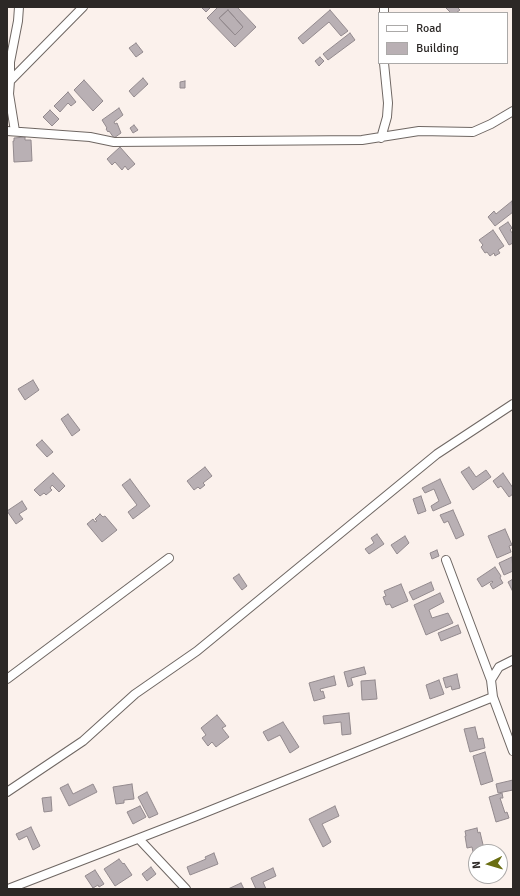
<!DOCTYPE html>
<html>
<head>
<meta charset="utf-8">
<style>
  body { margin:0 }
  #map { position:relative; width:520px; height:896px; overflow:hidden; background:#fbf1ec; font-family:Signika,sans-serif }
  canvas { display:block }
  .frame { position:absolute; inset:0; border:8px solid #2c2826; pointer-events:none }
  .legend { position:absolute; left:378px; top:12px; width:130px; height:52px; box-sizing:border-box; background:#fff; border:1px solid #aba9a8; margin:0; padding:5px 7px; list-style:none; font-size:12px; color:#2c2826 }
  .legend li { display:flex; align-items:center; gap:8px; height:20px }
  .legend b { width:20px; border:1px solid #aba9a8 }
  .north { position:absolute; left:468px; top:844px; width:40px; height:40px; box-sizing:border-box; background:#fff; border:1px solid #aba9a8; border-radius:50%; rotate:265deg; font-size:11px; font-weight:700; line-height:16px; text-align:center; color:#2c2826 }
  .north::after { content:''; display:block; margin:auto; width:14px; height:18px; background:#6a6e12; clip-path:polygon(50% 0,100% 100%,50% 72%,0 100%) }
</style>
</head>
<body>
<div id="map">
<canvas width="520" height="896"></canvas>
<div class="frame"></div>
<ul class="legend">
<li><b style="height:5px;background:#fff"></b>Road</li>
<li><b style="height:11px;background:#b9b0b4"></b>Building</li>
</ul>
<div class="north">N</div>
</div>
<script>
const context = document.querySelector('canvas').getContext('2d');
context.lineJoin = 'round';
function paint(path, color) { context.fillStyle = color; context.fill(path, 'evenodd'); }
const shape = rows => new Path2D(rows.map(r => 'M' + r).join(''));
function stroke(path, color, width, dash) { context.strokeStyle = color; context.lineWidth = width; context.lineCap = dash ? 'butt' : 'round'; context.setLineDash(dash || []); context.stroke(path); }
const building = shape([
  [201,7,211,7,206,12,201,7],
  [218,7,237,7,256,27,235,47,207,18,218,7],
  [228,10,243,27,235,35,219,18,228,10],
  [445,7,457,7,460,10,456,13,451,13,445,7],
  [228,10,243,27,235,35,219,18,228,10],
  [330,10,348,31,341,36,329,22,303,44,298,38,330,10],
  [350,33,355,40,328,60,323,54,350,33],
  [136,43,143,52,136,57,129,48,136,43],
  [320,57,324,61,319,66,315,61,320,57],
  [143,78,148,84,134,97,129,91,143,78],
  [84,80,103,101,93,111,74,90,84,80],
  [185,81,185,88,180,88,180,82,185,81],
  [68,92,76,102,71,106,68,103,60,112,54,106,68,92],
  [119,108,123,115,114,122,115,124,117,123,121,133,114,138,109,131,108,132,106,129,107,128,102,120,119,108],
  [50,110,59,119,52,126,43,117,50,110],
  [134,125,138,130,133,133,130,128,134,125],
  [25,137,25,140,31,140,32,161,14,162,13,141,14,141,14,138,25,137],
  [120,147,135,164,128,170,125,166,122,170,115,162,112,165,107,159,120,147],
  [512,201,513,212,495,226,488,217,494,211,496,214,512,201],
  [508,222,512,228,510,230,513,234,513,243,509,245,499,228,508,222],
  [493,230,504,246,498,250,500,253,495,256,494,253,490,256,487,252,485,253,481,247,483,245,479,240,493,230],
  [33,380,39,390,25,400,18,389,33,380],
  [68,414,80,430,72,436,61,419,68,414],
  [42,440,53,452,47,457,36,445,42,440],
  [205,467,212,476,203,483,205,485,200,489,198,487,194,490,187,481,205,467],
  [469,467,476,477,486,470,491,477,473,490,461,472,469,467],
  [53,473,65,486,59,492,52,485,50,488,52,490,46,495,44,493,40,496,34,490,53,473],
  [503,473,513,488,513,494,509,497,501,486,498,488,493,481,503,473],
  [130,479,150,506,133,519,128,512,137,505,122,485,130,479],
  [440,479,451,503,433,511,431,506,439,501,434,489,425,493,422,488,440,479],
  [421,496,426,511,418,514,413,499,421,496],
  [22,501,27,509,19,514,23,519,16,524,7,511,22,501],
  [453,510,464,535,456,539,448,521,444,523,440,515,453,510],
  [100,514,103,517,105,516,117,530,102,542,87,524,93,519,95,522,97,521,95,519,100,514],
  [505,529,512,545,509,546,511,552,497,558,488,536,505,529],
  [377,534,384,544,369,554,365,549,374,543,371,538,377,534],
  [405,536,409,543,397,554,391,545,405,536],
  [437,550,439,556,432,559,430,553,437,550],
  [512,557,513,571,504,575,499,563,512,557],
  [495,567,501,576,500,578,503,583,493,589,490,584,493,582,492,581,482,587,477,579,495,567],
  [239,574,247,586,242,590,233,578,239,574],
  [513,579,513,592,508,582,513,579],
  [431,582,434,590,413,600,409,592,431,582],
  [401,584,408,601,392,608,390,604,386,605,383,597,386,596,384,591,401,584],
  [440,593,444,602,429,610,432,618,448,613,453,623,426,635,414,605,440,593],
  [458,625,461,633,441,641,438,633,458,625],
  [364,667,366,674,351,678,353,685,348,687,344,672,364,667],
  [457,674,460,688,452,690,451,686,446,688,443,678,457,674],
  [334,676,336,685,320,689,321,692,323,691,325,698,314,701,309,683,334,676],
  [375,680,377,699,362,700,361,681,375,680],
  [439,680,444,694,430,699,426,685,439,680],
  [349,713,351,734,342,735,341,722,324,724,323,716,349,713],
  [217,715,226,726,222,728,229,737,216,747,212,742,208,746,202,738,206,735,201,728,217,715],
  [283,722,299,747,290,753,280,735,268,741,263,732,283,722],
  [475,727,478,739,483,738,485,748,470,752,464,729,475,727],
  [485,752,493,781,481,785,473,756,485,752],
  [513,780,513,792,513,790,498,793,496,784,513,780],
  [68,784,73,794,93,784,97,792,69,806,60,788,68,784],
  [132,784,134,799,124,800,124,803,116,804,113,787,132,784],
  [147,792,158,814,149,818,138,797,147,792],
  [502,793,503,798,500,798,505,813,507,812,509,818,496,822,489,797,502,793],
  [51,797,52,811,44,812,42,798,51,797],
  [140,806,146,817,133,824,127,812,140,806],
  [335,806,339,816,322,824,331,842,323,847,309,819,335,806],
  [31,827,40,846,33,850,27,836,19,840,16,834,31,827],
  [477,828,478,833,480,832,484,849,473,852,472,847,467,848,465,836,466,836,465,831,477,828],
  [214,853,218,864,190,875,187,867,206,859,205,857,214,853],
  [119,859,123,864,124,863,132,875,115,886,104,869,119,859],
  [151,867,156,874,147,881,142,874,151,867],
  [273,868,276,876,263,882,266,889,256,889,251,878,273,868],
  [95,870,104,884,99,887,98,885,93,888,85,876,95,870],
  [241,883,244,889,228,889,241,883]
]);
const street = shape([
  [384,13,384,7],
  [10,81,10,62,18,21,19,7],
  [7,131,90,137,114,142,362,140,419,131,473,132,491,124,513,111],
  [15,131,9,94,10,81,83,7],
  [381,138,387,117,388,103,384,63],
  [446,560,491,680],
  [513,660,499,667,491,680,493,697,513,751],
  [7,679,169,558],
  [7,792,83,741,135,694,197,651,437,454,513,404],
  [139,839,186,889],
  [8,889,194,817,493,697]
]);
paint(building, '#b9b0b4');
stroke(building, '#938a8e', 1);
stroke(street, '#6f6763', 10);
stroke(street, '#fff', 8);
</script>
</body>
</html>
